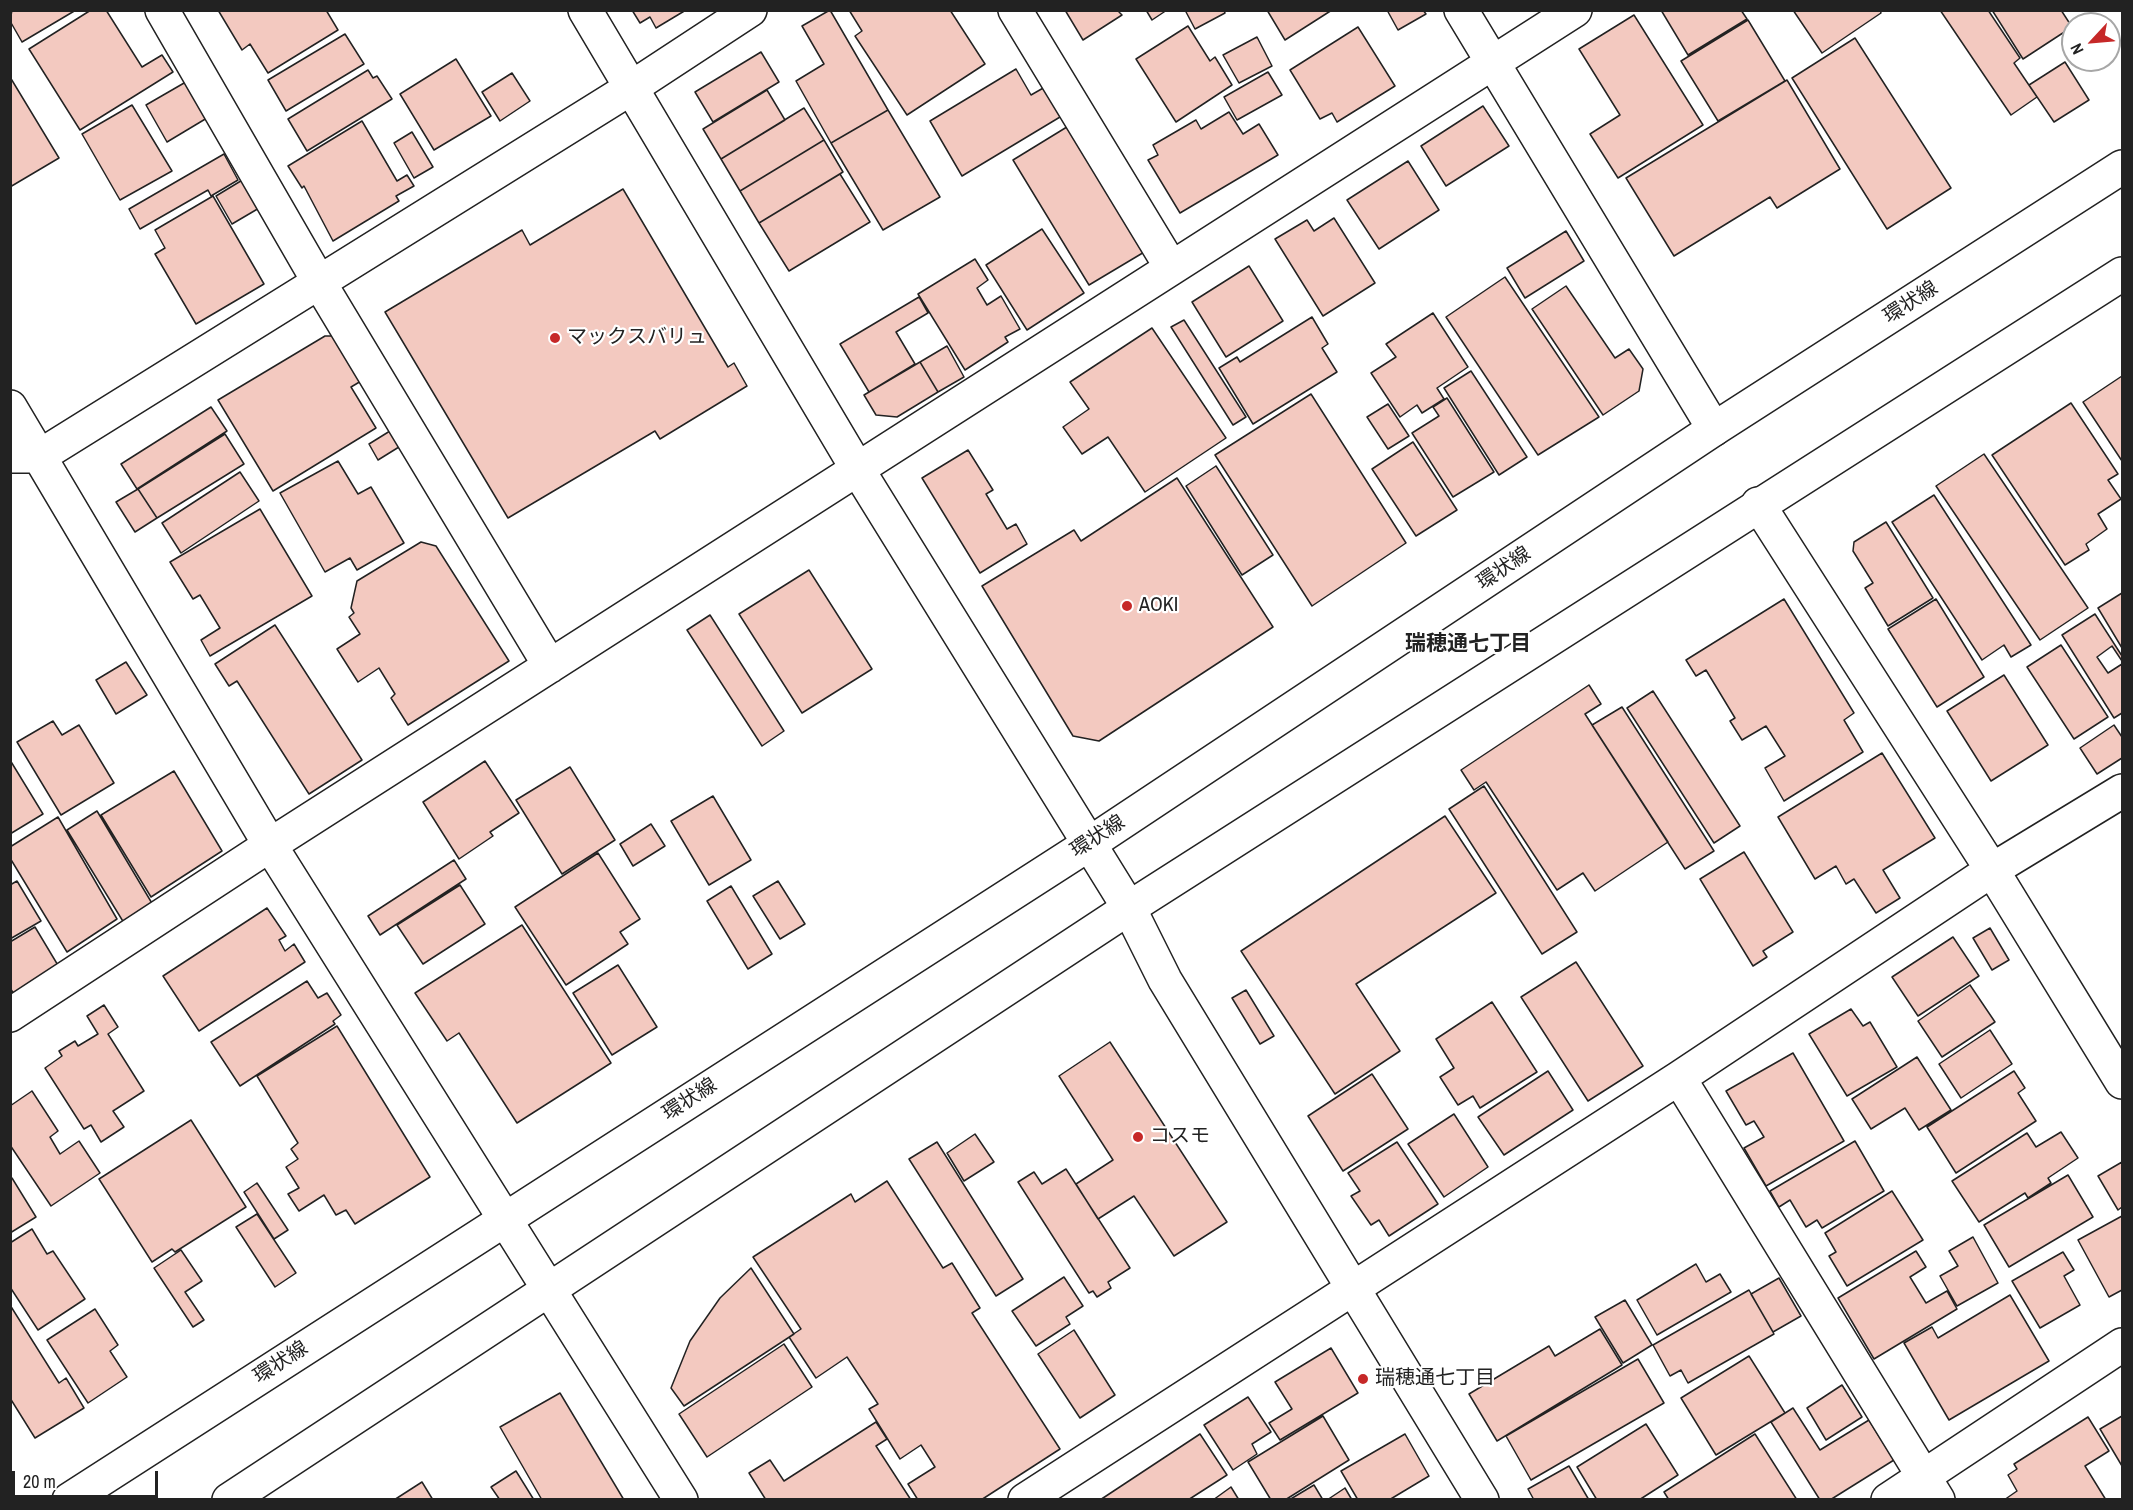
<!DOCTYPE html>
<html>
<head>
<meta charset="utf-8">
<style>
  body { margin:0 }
  #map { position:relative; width:2133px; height:1510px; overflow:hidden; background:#fff; font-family:"Archivo Narrow",sans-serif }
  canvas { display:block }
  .frame { position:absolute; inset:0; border:12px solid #222; pointer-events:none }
  .north { position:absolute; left:2061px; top:12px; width:60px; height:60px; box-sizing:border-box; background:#fff; border:2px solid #a7a7a7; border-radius:50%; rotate:244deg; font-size:16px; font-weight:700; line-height:24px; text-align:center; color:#222 }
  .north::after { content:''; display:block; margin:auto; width:21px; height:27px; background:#c62828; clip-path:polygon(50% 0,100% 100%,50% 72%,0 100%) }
  .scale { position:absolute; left:12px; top:1471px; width:146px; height:27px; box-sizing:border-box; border:3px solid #222; border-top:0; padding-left:8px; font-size:18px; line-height:21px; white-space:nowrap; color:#222; -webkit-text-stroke:4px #fff; paint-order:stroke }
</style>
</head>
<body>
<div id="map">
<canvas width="2133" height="1510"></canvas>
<div class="frame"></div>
<div class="north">N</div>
<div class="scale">20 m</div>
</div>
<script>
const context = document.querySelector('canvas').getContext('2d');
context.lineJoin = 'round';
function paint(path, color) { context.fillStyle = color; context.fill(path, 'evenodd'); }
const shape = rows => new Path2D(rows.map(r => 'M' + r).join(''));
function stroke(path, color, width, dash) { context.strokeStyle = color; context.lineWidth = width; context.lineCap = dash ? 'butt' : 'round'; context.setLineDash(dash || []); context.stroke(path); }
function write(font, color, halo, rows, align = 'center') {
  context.font = font + ' "Archivo Narrow","Noto Sans JP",sans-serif'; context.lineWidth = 4.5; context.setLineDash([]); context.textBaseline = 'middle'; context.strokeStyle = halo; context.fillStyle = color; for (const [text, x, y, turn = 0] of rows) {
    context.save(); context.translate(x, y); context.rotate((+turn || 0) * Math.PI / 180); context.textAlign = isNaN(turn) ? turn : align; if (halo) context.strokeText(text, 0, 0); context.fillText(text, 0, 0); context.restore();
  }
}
const building = shape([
  [12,10,76,10,22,42,10,21,12,10],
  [91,10,106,10,142,67,162,55,173,72,80,130,29,49,91,10],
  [218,10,326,10,338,30,268,73,250,44,242,50,218,10],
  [632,10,686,10,656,28,650,17,640,23,632,10],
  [830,10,888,110,831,143,796,81,824,64,802,26,830,10],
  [849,10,950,10,985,64,907,115,855,36,862,31,849,10],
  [1065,10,1121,10,1119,12,1122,15,1083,40,1065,10],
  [1146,10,1167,10,1152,20,1146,10],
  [1185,10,1224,10,1225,13,1195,29,1185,10],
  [1267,10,1332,10,1285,40,1267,10],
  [1387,10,1423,10,1426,14,1398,30,1387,10],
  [1661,10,1741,10,1747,19,1688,55,1661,10],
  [1793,10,1880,10,1881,13,1822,53,1793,10],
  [1940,10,1988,10,2020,58,2014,63,2037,97,2011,115,1940,10],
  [1992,10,2061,10,2072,27,2023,59,1992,10],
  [1634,15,1703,125,1618,178,1590,134,1620,115,1579,49,1634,15],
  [1748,20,1785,81,1718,121,1681,61,1748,20],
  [1188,26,1210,61,1215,57,1232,85,1176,122,1136,59,1188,26],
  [1358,27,1395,86,1337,122,1332,113,1320,119,1290,70,1358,27],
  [345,34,364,64,286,111,268,80,345,34],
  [1257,37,1272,66,1239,83,1223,55,1257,37],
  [1855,38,1951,188,1887,229,1792,78,1855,38],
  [761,52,779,82,713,122,695,92,761,52],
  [456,59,491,116,434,150,400,94,456,59],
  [2065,62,2089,100,2054,122,2029,85,2065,62],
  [1016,69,1031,95,1052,83,1070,111,962,176,930,121,1016,69],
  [368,70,373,78,377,76,392,99,307,151,288,119,368,70],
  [1268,72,1282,95,1237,120,1224,97,1268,72],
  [512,73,530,101,500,121,482,92,512,73],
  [10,77,59,158,10,187,10,77],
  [191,79,212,115,167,142,146,105,191,79],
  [1787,80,1840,169,1777,208,1770,197,1674,256,1626,178,1787,80],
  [767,90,785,120,721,159,703,129,767,90],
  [132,105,172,171,120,200,82,134,132,105],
  [1483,106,1509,146,1446,186,1421,146,1483,106],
  [804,108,824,140,740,191,721,159,804,108],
  [888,110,940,197,883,230,831,143,888,110],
  [1229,112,1243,134,1259,124,1278,155,1180,213,1148,160,1158,155,1153,145,1196,120,1201,129,1229,112],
  [362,121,397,181,407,175,414,186,396,196,399,201,333,241,304,186,302,188,288,166,362,121],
  [1075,122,1151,248,1089,285,1013,160,1075,122],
  [412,132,433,167,414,178,394,143,412,132],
  [824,140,843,172,759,223,740,191,824,140],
  [224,154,238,180,211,196,208,190,140,229,129,209,224,154],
  [1408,161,1439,210,1379,249,1347,200,1408,161],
  [840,174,870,222,789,271,759,223,840,174],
  [249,176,266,204,232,224,216,196,249,176],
  [623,189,728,367,734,363,747,386,660,439,655,431,508,518,385,312,522,230,530,245,623,189],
  [213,196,264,284,196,324,155,254,165,248,155,230,213,196],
  [1334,218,1375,283,1323,316,1275,239,1307,220,1314,231,1334,218],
  [1042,229,1084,293,1027,330,986,265,1042,229],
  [1566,231,1584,261,1525,298,1507,268,1566,231],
  [975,259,988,280,977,288,987,305,1001,296,1020,329,1005,337,1008,342,965,370,918,294,975,259],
  [1249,266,1283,321,1226,357,1192,302,1249,266],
  [1505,277,1599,417,1538,455,1446,317,1505,277],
  [1566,286,1615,358,1629,349,1643,369,1639,391,1603,415,1532,309,1566,286],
  [919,297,928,313,896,332,915,364,869,392,840,344,919,297],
  [1433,313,1468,367,1437,388,1444,399,1422,413,1417,405,1400,417,1371,373,1396,357,1386,344,1433,313],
  [1312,317,1328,344,1322,348,1337,372,1253,424,1219,368,1237,357,1240,362,1312,317],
  [1184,320,1246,417,1233,425,1171,327,1184,320],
  [1152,328,1226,438,1145,492,1108,437,1082,454,1063,427,1089,409,1070,382,1152,328],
  [325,336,343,336,368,377,351,387,376,428,273,491,218,400,325,336],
  [947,346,964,377,938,392,920,362,947,346],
  [920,362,938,392,897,417,876,415,864,395,920,362],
  [1471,371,1527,457,1499,475,1444,388,1471,371],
  [2122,376,2122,461,2083,402,2122,376],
  [1311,394,1406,543,1312,606,1215,455,1311,394],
  [1447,398,1494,472,1453,497,1412,433,1439,416,1433,407,1447,398],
  [2071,403,2118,474,2108,480,2121,499,2098,514,2107,529,2086,544,2089,550,2065,565,1992,455,2071,403],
  [1388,404,1409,436,1388,449,1367,417,1388,404],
  [211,407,227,431,137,489,121,464,211,407],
  [398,426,407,442,378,460,369,444,398,426],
  [225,434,244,464,157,518,138,489,225,434],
  [1413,442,1457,510,1416,536,1372,469,1413,442],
  [968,450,993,490,986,494,1007,529,1016,524,1027,544,980,573,922,478,968,450],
  [1984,454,2088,608,2040,640,1936,486,1984,454],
  [338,461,358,494,371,487,404,543,357,570,350,558,325,572,280,493,338,461],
  [1216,466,1273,555,1242,575,1186,486,1216,466],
  [240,472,259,501,181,553,162,523,240,472],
  [1177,478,1273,627,1099,741,1073,736,982,586,1074,530,1081,541,1177,478],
  [138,489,157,518,135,532,116,502,138,489],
  [1934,495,2031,645,2011,657,2004,645,1982,660,1892,522,1934,495],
  [260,509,312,596,210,656,201,640,220,628,200,595,193,599,170,562,260,509],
  [1886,522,1933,598,1888,626,1865,588,1873,583,1853,551,1854,542,1886,522],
  [421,542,436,546,509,661,408,725,391,698,395,694,379,668,358,682,337,649,360,634,349,617,354,613,351,608,357,581,421,542],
  [809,570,872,669,802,713,739,614,809,570],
  [2122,593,2122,648,2098,608,2122,593],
  [1784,599,1854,713,1844,720,1863,752,1784,801,1765,768,1785,756,1766,726,1742,740,1730,721,1735,718,1706,670,1696,676,1686,660,1784,599],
  [1936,599,1984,677,1937,707,1888,629,1936,599],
  [2095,614,2122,656,2122,661,2112,646,2097,657,2108,673,2122,664,2122,713,2114,718,2062,635,2095,614],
  [710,615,784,731,762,746,687,630,710,615],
  [275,625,362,760,309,794,237,681,229,686,215,664,275,625],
  [2061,645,2108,717,2074,739,2027,667,2061,645],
  [126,662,147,695,116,714,96,680,126,662],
  [2004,675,2048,745,1991,781,1947,711,2004,675],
  [1589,685,1601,704,1585,714,1668,842,1595,891,1583,873,1557,890,1486,782,1474,790,1461,770,1589,685],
  [1653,691,1740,826,1714,843,1627,708,1653,691],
  [1622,707,1714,851,1685,869,1592,725,1622,707],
  [53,721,62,735,79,725,114,783,61,815,17,742,53,721],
  [2114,725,2122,737,2122,758,2097,774,2080,748,2114,725],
  [1882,753,1935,838,1883,870,1900,898,1876,913,1854,879,1846,884,1836,866,1815,879,1778,817,1882,753],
  [10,760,43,814,10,834,10,760],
  [485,761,519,813,490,832,493,836,459,859,423,802,485,761],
  [570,767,615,840,562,874,516,800,570,767],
  [174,771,222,851,151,897,101,815,174,771],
  [1484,786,1577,932,1542,954,1449,809,1484,786],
  [713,796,751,860,709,885,671,821,713,796],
  [97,811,153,905,124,923,67,830,97,811],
  [1445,816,1496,893,1356,984,1400,1051,1335,1094,1241,951,1445,816],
  [58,817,117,919,67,952,10,858,10,847,58,817],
  [651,824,665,846,633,866,620,844,651,824],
  [1744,852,1793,932,1763,951,1767,957,1753,966,1700,879,1744,852],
  [598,853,640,919,620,932,628,944,566,985,515,907,598,853],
  [454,860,466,879,380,935,368,916,454,860],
  [17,881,41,921,10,939,10,885,17,881],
  [778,881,805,924,780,939,753,896,778,881],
  [460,885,485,924,423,964,397,925,460,885],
  [731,886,772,954,748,969,707,901,731,886],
  [267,908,286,936,279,940,285,951,294,944,305,962,199,1031,163,976,267,908],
  [522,925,611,1063,517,1123,459,1033,447,1041,415,993,522,925],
  [35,927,59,967,14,994,10,988,10,942,35,927],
  [1990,928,2009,960,1992,970,1973,938,1990,928],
  [1953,937,1979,976,1918,1016,1892,977,1953,937],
  [1576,962,1643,1066,1588,1101,1521,997,1576,962],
  [618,965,657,1027,612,1055,573,993,618,965],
  [307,981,318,998,327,993,341,1015,333,1021,335,1024,240,1086,211,1042,307,981],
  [1970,985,1995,1022,1942,1057,1918,1021,1970,985],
  [1246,990,1274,1036,1260,1044,1232,998,1246,990],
  [1492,1002,1537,1072,1480,1108,1473,1096,1458,1105,1440,1077,1454,1068,1436,1039,1492,1002],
  [104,1005,118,1027,108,1034,144,1091,113,1111,124,1127,101,1142,91,1125,84,1129,45,1068,62,1056,59,1051,75,1041,78,1046,98,1034,87,1016,104,1005],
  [1851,1009,1863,1026,1870,1022,1897,1067,1847,1096,1809,1034,1851,1009],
  [337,1026,430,1177,355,1224,346,1210,336,1215,324,1195,299,1211,288,1194,299,1188,286,1167,298,1159,291,1149,298,1143,257,1076,337,1026],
  [1990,1030,2012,1064,1961,1098,1939,1064,1990,1030],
  [1110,1042,1227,1222,1174,1256,1134,1196,1098,1219,1076,1184,1113,1160,1059,1076,1110,1042],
  [1793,1053,1844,1141,1766,1186,1744,1148,1764,1137,1754,1121,1746,1125,1726,1091,1793,1053],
  [1917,1057,1951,1110,1919,1130,1905,1108,1871,1129,1852,1099,1917,1057],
  [1548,1071,1573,1110,1504,1155,1478,1117,1548,1071],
  [2014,1071,2025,1088,2018,1093,2036,1121,1956,1173,1927,1127,2014,1071],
  [1372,1074,1408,1129,1343,1171,1308,1116,1372,1074],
  [32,1091,58,1131,50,1137,60,1154,79,1141,100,1173,51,1206,10,1145,10,1106,32,1091],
  [1454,1114,1488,1167,1444,1197,1408,1144,1454,1114],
  [191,1120,246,1207,175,1252,172,1249,152,1262,99,1179,191,1120],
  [2061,1132,2078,1158,2048,1178,2051,1183,2028,1198,2025,1193,1979,1222,1952,1181,2027,1133,2036,1147,2061,1132],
  [975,1134,994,1162,964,1181,947,1153,975,1134],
  [1855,1141,1884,1191,1822,1228,1817,1220,1806,1227,1790,1200,1779,1207,1770,1191,1855,1141],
  [937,1142,1023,1279,996,1296,909,1159,937,1142],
  [1397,1142,1438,1204,1389,1236,1379,1220,1371,1225,1351,1196,1360,1191,1348,1173,1397,1142],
  [2122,1162,2122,1207,2118,1210,2098,1176,2122,1162],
  [1066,1169,1130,1268,1108,1282,1111,1288,1097,1297,1093,1291,1089,1293,1018,1182,1034,1172,1042,1184,1066,1169],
  [2068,1175,2093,1217,2009,1267,1984,1225,2068,1175],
  [12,1178,36,1217,10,1233,10,1179,12,1178],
  [887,1181,943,1268,952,1263,980,1308,972,1313,1060,1449,981,1500,918,1500,908,1484,935,1467,921,1445,900,1459,869,1409,878,1404,847,1357,816,1378,789,1337,801,1329,753,1257,851,1194,855,1202,887,1181],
  [257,1183,288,1230,274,1239,244,1192,257,1183],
  [1892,1191,1923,1240,1847,1286,1829,1256,1836,1252,1825,1233,1892,1191],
  [257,1214,296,1273,275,1287,236,1227,257,1214],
  [2122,1216,2122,1290,2109,1297,2078,1240,2122,1216],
  [32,1229,47,1254,53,1251,85,1299,38,1330,10,1287,10,1243,32,1229],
  [1973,1237,1998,1283,1957,1306,1940,1276,1958,1266,1949,1251,1973,1237],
  [181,1250,202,1281,185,1292,204,1320,193,1327,154,1268,181,1250],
  [1916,1251,1926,1267,1910,1277,1926,1303,1947,1291,1957,1309,1874,1359,1838,1298,1916,1251],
  [2063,1252,2074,1270,2064,1276,2080,1305,2040,1328,2012,1281,2063,1252],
  [1696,1264,1706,1282,1720,1274,1731,1292,1657,1335,1637,1300,1696,1264],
  [751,1268,794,1334,684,1406,671,1388,690,1341,720,1298,751,1268],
  [1064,1277,1083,1306,1066,1317,1070,1324,1036,1346,1012,1311,1064,1277],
  [1779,1278,1801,1316,1773,1332,1751,1294,1779,1278],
  [1749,1290,1774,1334,1688,1383,1681,1370,1670,1376,1653,1345,1749,1290],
  [2010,1295,2049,1361,1949,1420,1904,1343,1932,1327,1938,1338,2010,1295],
  [1625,1300,1652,1345,1623,1363,1595,1317,1625,1300],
  [10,1305,59,1383,66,1378,84,1408,35,1438,10,1398,10,1305],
  [95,1309,118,1345,110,1351,127,1377,88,1403,47,1340,95,1309],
  [1600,1329,1622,1365,1497,1441,1469,1394,1549,1346,1555,1356,1600,1329],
  [1074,1330,1115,1395,1080,1418,1038,1354,1074,1330],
  [784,1344,812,1387,707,1457,679,1414,784,1344],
  [1331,1348,1358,1393,1280,1440,1269,1423,1292,1409,1275,1382,1331,1348],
  [1749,1356,1785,1413,1716,1455,1681,1398,1749,1356],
  [1638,1359,1664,1403,1531,1480,1506,1436,1638,1359],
  [1842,1385,1862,1417,1826,1440,1807,1408,1842,1385],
  [560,1393,624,1500,542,1500,500,1427,560,1393],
  [1248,1397,1271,1432,1252,1444,1257,1454,1233,1470,1204,1425,1248,1397],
  [1793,1408,1820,1450,1869,1420,1894,1460,1830,1500,1820,1500,1771,1422,1793,1408],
  [1323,1416,1349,1460,1285,1500,1271,1500,1248,1462,1323,1416],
  [2122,1416,2122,1466,2100,1429,2122,1416],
  [2088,1417,2109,1451,2085,1466,2106,1500,2004,1500,2017,1491,2008,1475,2017,1469,2014,1464,2088,1417],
  [876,1422,887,1439,876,1446,911,1500,766,1500,749,1473,770,1460,784,1481,876,1422],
  [1646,1424,1678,1475,1639,1500,1597,1500,1577,1467,1646,1424],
  [1200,1434,1227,1475,1188,1500,1100,1500,1200,1434],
  [1405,1434,1429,1476,1389,1500,1358,1500,1341,1471,1405,1434],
  [1755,1434,1797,1500,1669,1500,1664,1492,1755,1434],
  [1569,1466,1589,1500,1534,1500,1528,1489,1569,1466],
  [516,1471,534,1500,500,1500,491,1487,516,1471],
  [422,1482,433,1500,394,1500,422,1482],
  [1314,1485,1323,1500,1289,1500,1314,1485],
  [1231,1487,1239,1500,1213,1500,1231,1487],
  [1345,1488,1352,1500,1327,1500,1345,1488]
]);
const street = shape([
  [162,10,319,282,550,666],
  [1015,10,1171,267],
  [1461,10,1714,429],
  [10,407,270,845,681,1500],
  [10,456,40,456,631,88,750,10],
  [1758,504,1992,870,2122,1082],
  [10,1015,270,845,1575,10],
  [1679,1078,1938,1500],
  [1025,1500,1679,1078,1992,870,2122,791],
  [1888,1500,2122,1345]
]);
const secondary = shape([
  [585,10,858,470,1129,908,1165,980,1482,1500]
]);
const primary = shape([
  [69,1500,1089,844,1714,429,2122,167],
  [229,1500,1129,908,2122,274]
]);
const markers = [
  [555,338,6,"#c62828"],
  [1127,606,6,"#c62828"],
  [1138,1137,6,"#c62828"],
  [1363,1379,6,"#c62828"]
];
const streetNames = [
  ["環状線",1911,303,-33],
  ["環状線",1504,569,-34],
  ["環状線",1098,837,-33],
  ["環状線",690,1100,-33],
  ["環状線",281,1363,-33]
];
const poiNames = [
  ["マックスバリュ",567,338],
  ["AOKI",1139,606],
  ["コスモ",1150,1137],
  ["瑞穂通七丁目",1375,1379]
];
const neighbourhoodNames = [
  ["瑞穂通七丁目",1468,644]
];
paint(building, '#f3c9c0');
stroke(building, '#222', 1.5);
stroke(street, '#222', 36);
stroke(secondary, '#222', 36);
stroke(primary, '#222', 36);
stroke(street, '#fff', 33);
stroke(secondary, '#fff', 33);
stroke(primary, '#fff', 33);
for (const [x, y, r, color] of markers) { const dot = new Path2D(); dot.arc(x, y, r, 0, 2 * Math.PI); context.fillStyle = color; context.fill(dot); stroke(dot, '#fff', 2); }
write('20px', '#222', '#fff', streetNames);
write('20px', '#222', '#fff', poiNames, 'left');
write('bold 21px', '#222', '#fff', neighbourhoodNames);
</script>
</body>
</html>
